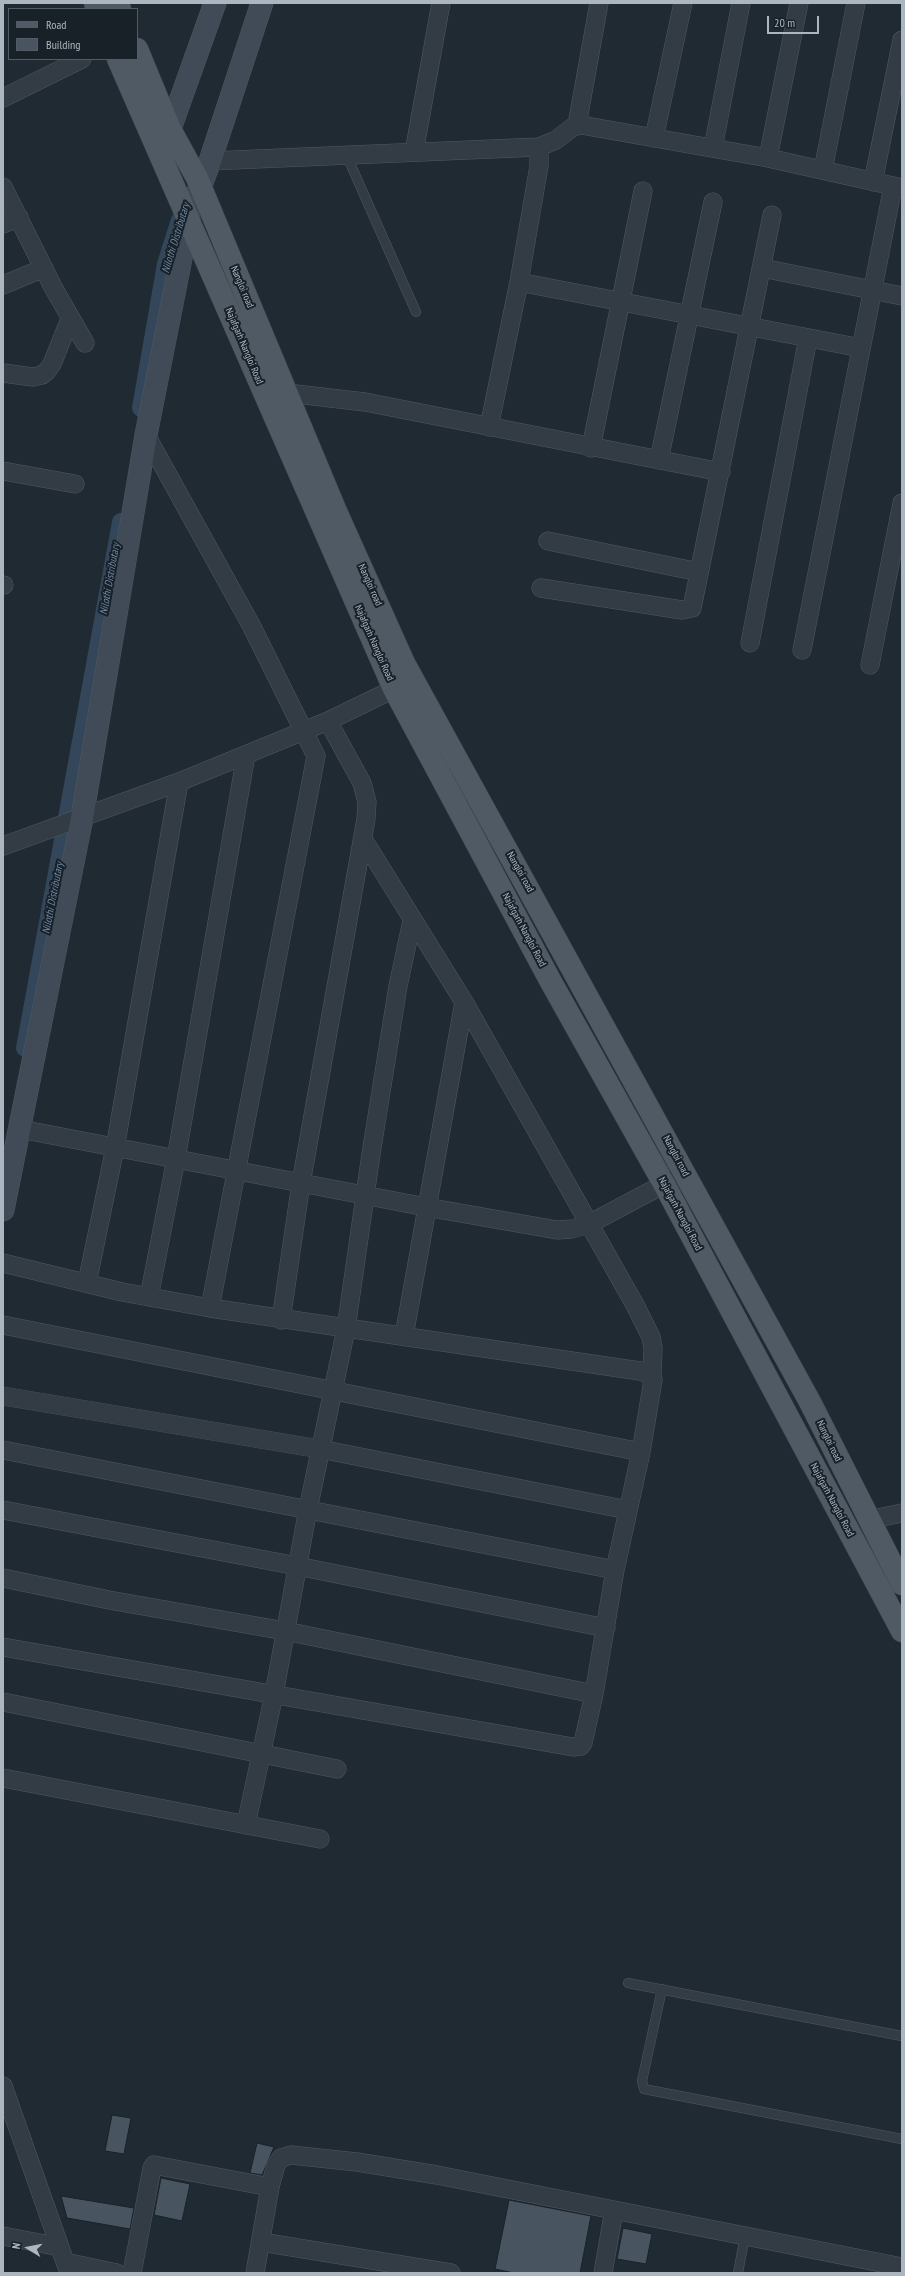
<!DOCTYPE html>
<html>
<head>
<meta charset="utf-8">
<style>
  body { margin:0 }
  #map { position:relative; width:905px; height:2276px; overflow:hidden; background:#1f2a33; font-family:"PT Sans Narrow",sans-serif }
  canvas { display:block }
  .frame { position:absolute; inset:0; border:4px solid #acb6c1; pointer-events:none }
  .legend { position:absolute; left:8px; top:8px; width:130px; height:52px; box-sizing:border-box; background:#182028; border:1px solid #535c65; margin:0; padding:5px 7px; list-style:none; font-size:12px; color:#acb6c1 }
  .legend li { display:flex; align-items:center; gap:8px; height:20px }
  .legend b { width:20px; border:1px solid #535c65 }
  .north { position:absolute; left:8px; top:2228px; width:40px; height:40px; -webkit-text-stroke:3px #182028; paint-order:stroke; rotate:280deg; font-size:11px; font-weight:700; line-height:16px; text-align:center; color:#acb6c1 }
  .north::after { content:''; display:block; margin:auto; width:14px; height:18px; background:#acb6c1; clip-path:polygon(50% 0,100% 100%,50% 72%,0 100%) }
  .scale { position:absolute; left:767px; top:16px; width:52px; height:18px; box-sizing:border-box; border:2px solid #acb6c1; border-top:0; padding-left:5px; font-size:12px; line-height:14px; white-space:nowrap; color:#acb6c1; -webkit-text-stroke:3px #182028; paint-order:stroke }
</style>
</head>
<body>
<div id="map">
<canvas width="905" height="2276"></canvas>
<div class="frame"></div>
<ul class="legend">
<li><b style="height:5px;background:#505a64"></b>Road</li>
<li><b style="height:11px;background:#48545f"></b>Building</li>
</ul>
<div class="north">N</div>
<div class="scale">20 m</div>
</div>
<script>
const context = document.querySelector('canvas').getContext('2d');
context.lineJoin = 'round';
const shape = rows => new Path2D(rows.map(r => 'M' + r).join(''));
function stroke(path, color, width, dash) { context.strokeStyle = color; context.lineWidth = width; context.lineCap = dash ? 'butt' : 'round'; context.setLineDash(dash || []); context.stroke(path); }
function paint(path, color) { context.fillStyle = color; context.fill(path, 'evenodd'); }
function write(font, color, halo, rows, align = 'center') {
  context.font = font + ' "PT Sans Narrow",sans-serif'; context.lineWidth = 4; context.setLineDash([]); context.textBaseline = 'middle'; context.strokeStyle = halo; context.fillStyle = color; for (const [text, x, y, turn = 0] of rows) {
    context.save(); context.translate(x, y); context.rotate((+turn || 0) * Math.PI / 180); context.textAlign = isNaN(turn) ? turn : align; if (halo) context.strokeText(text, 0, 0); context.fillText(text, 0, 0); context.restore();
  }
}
const canal = shape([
  [141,408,166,264,180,220],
  [25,1048,121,522]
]);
const building = shape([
  [112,2115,131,2118,124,2154,105,2151,112,2115],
  [257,2143,274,2147,262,2175,250,2173,257,2143],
  [161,2178,190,2184,182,2221,154,2215,161,2178],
  [61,2196,134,2208,130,2229,67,2218,61,2196],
  [509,2200,591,2216,580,2273,514,2273,495,2269,509,2200],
  [623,2228,652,2234,646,2264,617,2259,623,2228]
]);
const lane = shape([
  [346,154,416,312],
  [628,1983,902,2036],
  [662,1989,642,2081,644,2089,902,2139],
  [738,2273,745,2236]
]);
const street = shape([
  [3,98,82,59],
  [577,125,599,3],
  [654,138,683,3],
  [713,148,741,3],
  [414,152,441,3],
  [768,158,799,3],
  [210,161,539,147,556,140,573,127,581,125,768,158,902,188],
  [823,170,856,3],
  [873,182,902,40],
  [3,187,53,287,85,343],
  [3,224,19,217],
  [762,268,902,296],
  [519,282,861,348],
  [3,285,44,268],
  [3,373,33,377,42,375,47,371,52,364,70,319],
  [287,393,365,402,721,472],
  [489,427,519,282,539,166,539,147],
  [146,435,251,625,316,756,210,1308],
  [591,448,643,191],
  [659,460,713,202],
  [3,471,75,484],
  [548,541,699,572],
  [3,585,4,585],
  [541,588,682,610,692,608,772,215],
  [750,643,808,338],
  [802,650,893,186],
  [870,665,902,503],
  [363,839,464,1002,635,1305,651,1337,653,1348,652,1377],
  [3,846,179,782,328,721,394,689],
  [20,1129,426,1207,557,1230,572,1229,589,1224,685,1173],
  [3,1263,122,1292,210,1308,640,1371,647,1373,653,1380,641,1452,615,1570,594,1694,583,1743,581,1746,573,1747,3,1647],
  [87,1283,115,1148,179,782],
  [149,1297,176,1159,246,755],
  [281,1320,301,1183,366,819,367,802,362,783,328,721],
  [3,1325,641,1452],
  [404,1336,464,1002],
  [3,1396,320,1449,628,1510],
  [3,1450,615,1570],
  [3,1510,297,1566,606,1628],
  [868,1520,902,1513],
  [3,1578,109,1600,285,1631,594,1694],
  [3,1702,337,1769],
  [3,1778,320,1839],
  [246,1825,274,1694,308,1509,346,1329,371,1154,398,986,412,921],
  [3,2086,69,2273],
  [3,2236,60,2247],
  [261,2242,451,2273],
  [65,2262,117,2273],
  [132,2273,152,2168,154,2165,270,2187],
  [255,2273,270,2187,276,2165,281,2158,291,2155,357,2162,437,2175,902,2267],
  [603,2273,614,2210]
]);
const secondary = shape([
  [159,139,170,129,215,3],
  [186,212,200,188,210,161,262,3],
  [3,1210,82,818,146,435,189,218]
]);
const primary = shape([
  [95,3,97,9],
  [118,3,120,9],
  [137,49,170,129,197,178,335,509,404,663,810,1402,902,1584],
  [118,59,394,689,551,982,664,1184,902,1631]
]);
const streetNames = [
  ["Nangloi road",242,287,67],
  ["Najafgarh Nangloi Road",244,346,67],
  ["Nangloi road",370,585,66],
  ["Najafgarh Nangloi Road",374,643,66],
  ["Nangloi road",520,872,61],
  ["Najafgarh Nangloi Road",524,930,62],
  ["Nangloi road",676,1156,62],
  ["Najafgarh Nangloi Road",680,1214,62],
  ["Nangloi road",829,1441,64],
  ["Najafgarh Nangloi Road",832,1500,62]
];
const waterNames = [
  ["Nilothi Distributary",176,238,-73],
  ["Nilothi Distributary",110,579,-80],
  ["Nilothi Distributary",53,898,-79]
];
stroke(canal, '#34475a', 18);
paint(building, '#48545f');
stroke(building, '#1a222b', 1);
stroke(lane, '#505962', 10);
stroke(street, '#505962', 19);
stroke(secondary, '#505962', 23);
stroke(primary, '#3c444e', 23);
stroke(lane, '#333b44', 9);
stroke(street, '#333b44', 18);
stroke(secondary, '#414b57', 22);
stroke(primary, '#505a64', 22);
write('10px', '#acb6c1', '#182028', streetNames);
write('italic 11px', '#6f89a4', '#182028', waterNames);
</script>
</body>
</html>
